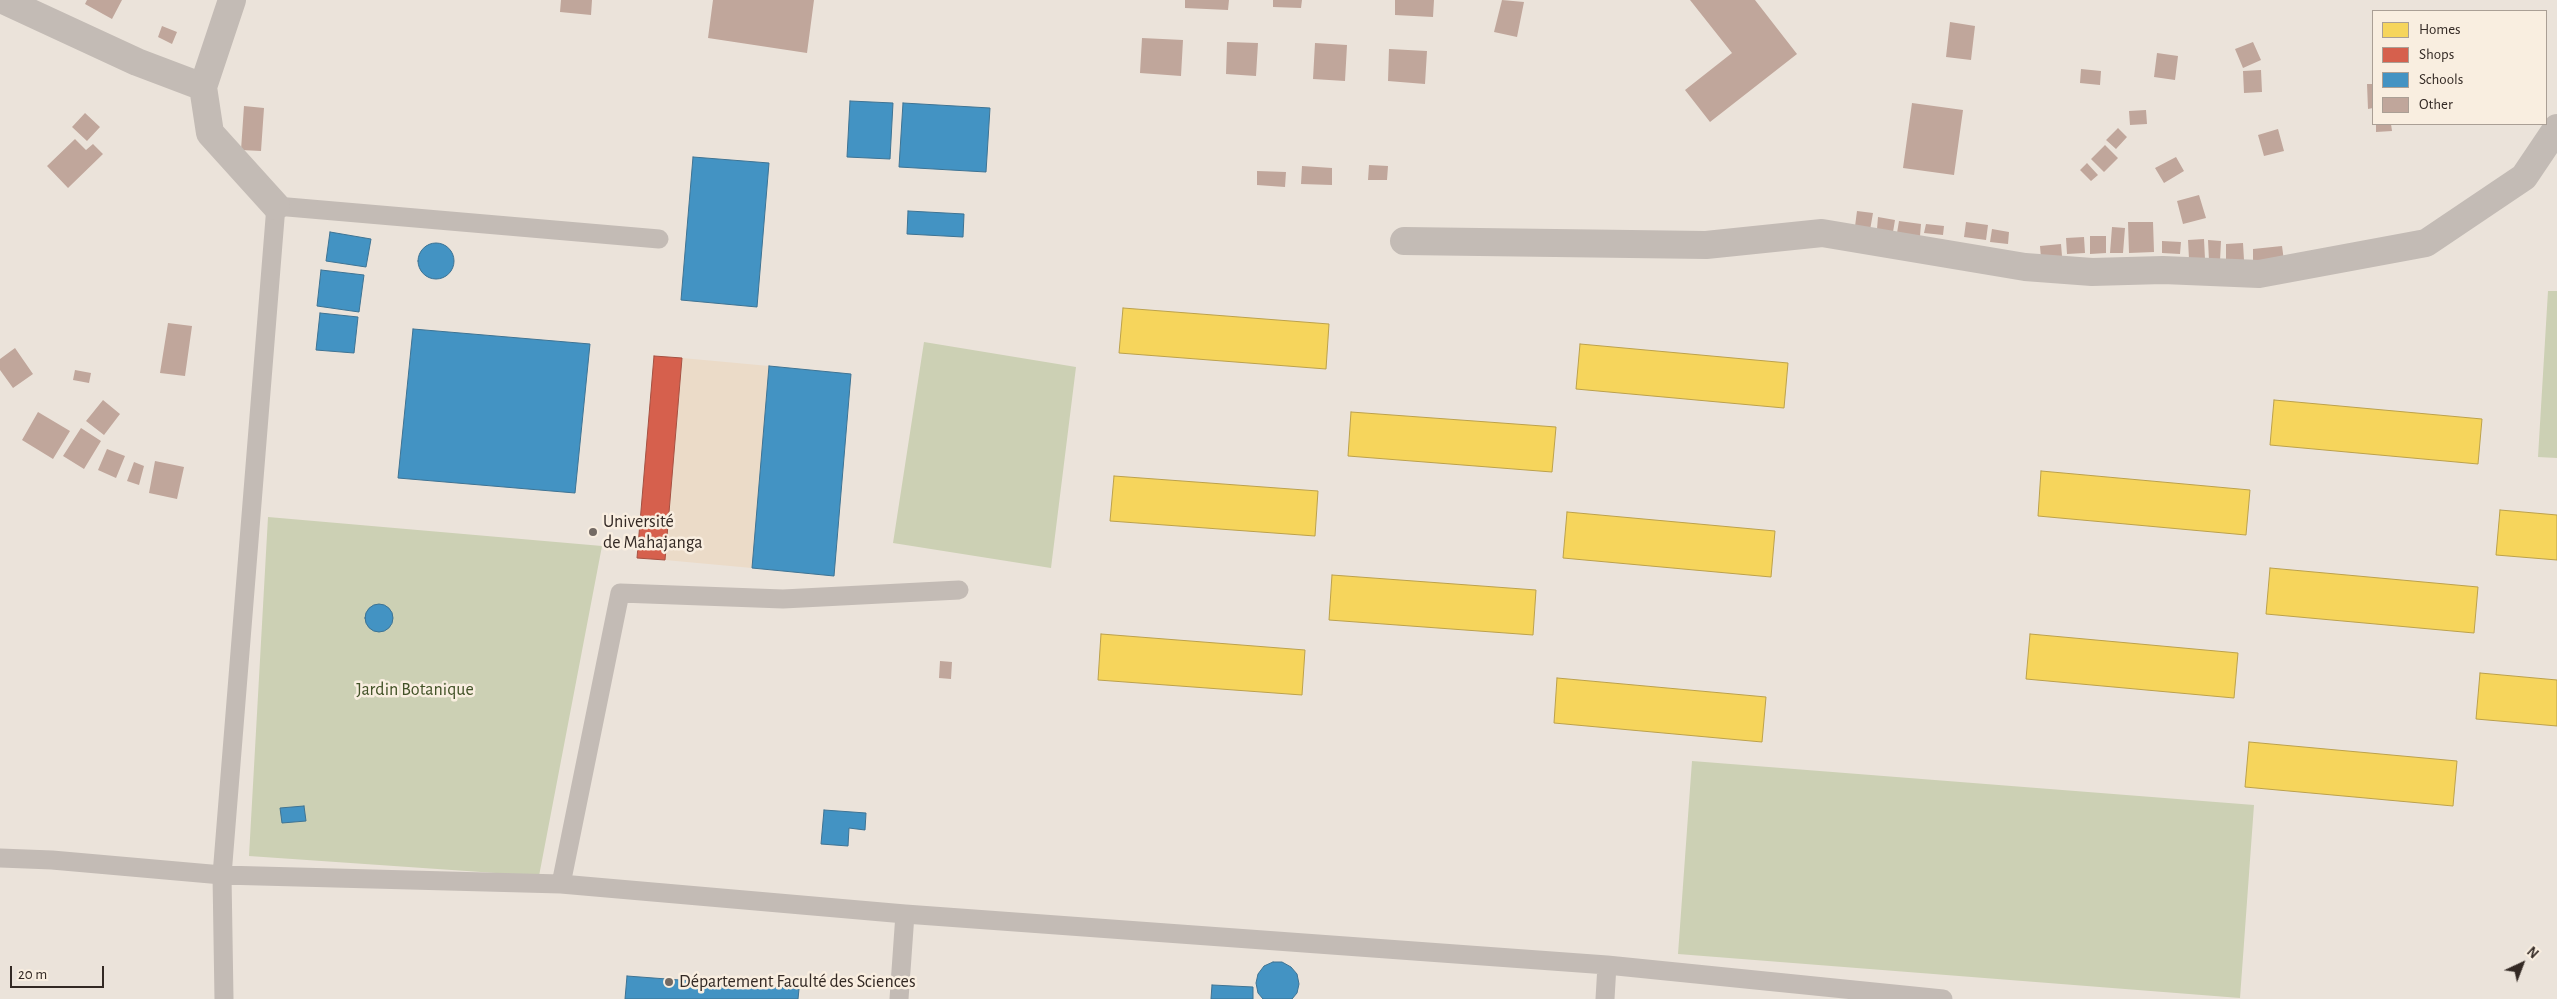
<!DOCTYPE html>
<html>
<head>
<meta charset="utf-8">
<style>
  body { margin:0 }
  #map { position:relative; width:2557px; height:999px; overflow:hidden; background:#ebe3da; font-family:"Alegreya Sans",sans-serif }
  canvas { display:block }
  .legend { position:absolute; left:2372px; top:10px; width:175px; height:115px; box-sizing:border-box; background:#f9eee0; border:1px solid #aa9f95; margin:0; padding:6px 9px; list-style:none; font-size:15px; color:#332924 }
  .legend li { display:flex; align-items:center; gap:10px; height:25px }
  .legend b { width:25px; border:1px solid #aa9f95 }
  .north { position:absolute; left:2497px; top:939px; width:50px; height:50px; -webkit-text-stroke:4px #f9eee0; paint-order:stroke; rotate:43deg; font-size:14px; font-weight:700; line-height:20px; text-align:center; color:#332924 }
  .north::after { content:''; display:block; margin:auto; width:18px; height:22px; background:#332924; clip-path:polygon(50% 0,100% 100%,50% 72%,0 100%) }
  .scale { position:absolute; left:10px; top:966px; width:94px; height:22px; box-sizing:border-box; border:2px solid #332924; border-top:0; padding-left:6px; font-size:15px; line-height:18px; white-space:nowrap; color:#332924; -webkit-text-stroke:4px #f9eee0; paint-order:stroke }
</style>
</head>
<body>
<div id="map">
<canvas width="2557" height="999"></canvas>
<ul class="legend">
<li><b style="height:14px;background:#f6d55c"></b>Homes</li>
<li><b style="height:14px;background:#d6604d"></b>Shops</li>
<li><b style="height:14px;background:#4393c3"></b>Schools</li>
<li><b style="height:14px;background:#c0a69b"></b>Other</li>
</ul>
<div class="north">N</div>
<div class="scale">20 m</div>
</div>
<script>
const context = document.querySelector('canvas').getContext('2d');
context.lineJoin = 'round';
function paint(path, color) { context.fillStyle = color; context.fill(path, 'evenodd'); }
const shape = rows => new Path2D(rows.map(r => 'M' + r).join(''));
function stroke(path, color, width, dash) { context.strokeStyle = color; context.lineWidth = width; context.lineCap = dash ? 'butt' : 'round'; context.setLineDash(dash || []); context.stroke(path); }
function write(font, color, halo, rows, align = 'center') {
  context.font = font + ' "Alegreya Sans",sans-serif'; context.lineWidth = 5; context.setLineDash([]); context.textBaseline = 'middle'; context.strokeStyle = halo; context.fillStyle = color; for (const [text, x, y, turn = 0] of rows) {
    context.save(); context.translate(x, y); context.rotate((+turn || 0) * Math.PI / 180); context.textAlign = isNaN(turn) ? turn : align; if (halo) context.strokeText(text, 0, 0); context.fillText(text, 0, 0); context.restore();
  }
}
const green = shape([
  [2548,291,2557,291,2557,458,2538,457],
  [924,342,1076,367,1051,568,893,543],
  [268,517,602,546,539,876,249,856],
  [1692,761,2254,805,2240,998,1678,954]
]);
const plaza = shape([
  [682,358,769,366,752,568,665,560]
]);
const homes = shape([
  [1123,308,1329,324,1326,369,1119,353,1123,308],
  [1580,344,1788,363,1784,408,1576,389,1580,344],
  [2274,400,2482,419,2478,464,2270,445,2274,400],
  [1351,412,1556,427,1552,472,1348,456,1351,412],
  [2041,471,2250,490,2246,535,2038,516,2041,471],
  [1114,476,1318,491,1315,536,1110,521,1114,476],
  [2500,510,2557,515,2557,560,2496,555,2500,510],
  [1567,512,1775,531,1771,577,1563,558,1567,512],
  [2270,568,2478,587,2474,633,2266,614,2270,568],
  [1332,575,1536,590,1533,635,1329,620,1332,575],
  [1101,634,1305,650,1302,695,1098,680,1101,634],
  [2030,634,2238,653,2234,698,2026,679,2030,634],
  [2480,673,2557,680,2557,726,2476,719,2480,673],
  [1557,678,1766,697,1762,742,1554,723,1557,678],
  [2249,742,2457,761,2453,806,2245,787,2249,742]
]);
const shops = shape([
  [654,356,682,358,665,560,637,558,654,356]
]);
const schools = shape([
  [850,101,893,103,890,159,847,157,850,101],
  [903,103,990,108,986,172,899,167,903,103],
  [693,157,769,163,757,307,681,300,693,157],
  [908,211,964,214,963,237,907,234,908,211],
  [330,232,371,239,366,267,326,261,330,232],
  '418 261a18 18 0 1 1 36 0a18 18 0 1 1-36 0Z',
  [321,270,364,275,359,312,317,306,321,270],
  [320,313,358,317,354,353,316,350,320,313],
  [413,329,590,344,575,493,398,478,413,329],
  [769,366,851,374,834,576,752,568,769,366],
  '365 618a14 14 0 1 1 28 0a14 14 0 1 1-28 0Z',
  [304,806,306,821,282,823,280,808,304,806],
  [824,810,866,813,865,830,849,828,848,846,821,844,824,810],
  [1273,962,1282,962,1291,967,1297,974,1299,984,1297,993,1292,999,1263,999,1258,993,1256,983,1258,974,1264,966,1273,962],
  [627,976,799,989,798,999,625,999,627,976],
  [1212,985,1253,987,1253,999,1211,999,1212,985]
]);
const building = shape([
  [87,0,122,0,112,19,85,4],
  [561,0,592,0,591,15,560,12],
  [713,0,814,0,807,53,708,38],
  [1185,0,1229,0,1228,10,1185,8],
  [1273,0,1302,0,1301,8,1273,7],
  [1395,0,1434,0,1433,17,1395,15],
  [1502,0,1524,2,1517,37,1494,32],
  [1690,0,1755,0,1797,54,1710,122,1685,90,1732,53],
  [1950,22,1975,26,1971,60,1946,57],
  [162,26,177,32,172,44,158,37],
  [1142,38,1183,40,1181,76,1140,73],
  [1227,42,1258,43,1256,76,1226,74],
  [2253,42,2261,60,2243,68,2235,49],
  [1315,43,1347,45,1345,81,1313,79],
  [1389,49,1427,51,1425,84,1388,81],
  [2157,53,2178,56,2175,80,2154,77],
  [2081,69,2101,71,2100,85,2080,83],
  [2261,70,2262,92,2244,93,2243,71],
  [2367,84,2373,84,2373,108,2368,109],
  [1912,103,1963,110,1954,175,1903,168],
  [244,106,264,108,261,151,241,150],
  [2146,110,2147,124,2130,125,2129,111],
  [85,113,100,127,87,141,72,127],
  [2376,124,2391,124,2392,131,2376,132],
  [2118,128,2127,137,2116,149,2106,140],
  [2278,129,2284,151,2264,156,2258,135],
  [75,139,86,150,93,144,103,154,68,188,47,166],
  [2105,145,2118,158,2104,172,2091,159],
  [2176,157,2184,171,2164,183,2155,168],
  [2087,163,2098,175,2091,181,2080,170],
  [1369,165,1388,166,1387,180,1368,180],
  [1302,166,1332,168,1332,185,1301,184],
  [1257,171,1286,172,1285,187,1257,185],
  [2199,195,2206,218,2183,224,2177,201],
  [1857,211,1873,213,1869,236,1854,234],
  [1878,217,1895,220,1893,232,1877,229],
  [1899,221,1921,224,1920,236,1897,233],
  [1966,222,1988,225,1986,240,1964,237],
  [2128,222,2153,222,2154,252,2129,253],
  [1926,224,1944,226,1943,235,1924,233],
  [2112,227,2125,228,2123,253,2110,253],
  [1992,229,2009,232,2008,244,1990,242],
  [2090,236,2106,236,2106,253,2090,254],
  [2084,237,2085,253,2067,254,2066,238],
  [2204,239,2205,259,2189,259,2188,240],
  [2208,240,2221,241,2220,261,2209,261],
  [2162,241,2181,242,2180,254,2162,253],
  [2243,243,2244,260,2226,261,2226,244],
  [2061,244,2062,256,2041,258,2040,246],
  [2282,246,2284,261,2253,263,2253,249],
  [168,323,192,326,185,376,160,373],
  [15,348,33,374,13,388,0,370,0,359],
  [75,370,91,373,89,383,73,380],
  [103,400,120,414,104,435,86,421],
  [38,412,70,431,53,459,22,440],
  [81,428,101,441,84,469,63,456],
  [107,449,125,456,116,478,98,470],
  [155,461,184,467,177,499,149,493],
  [134,462,144,466,139,485,127,481],
  [940,661,952,662,951,679,939,678]
]);
const lane = shape([
  [0,858,52,860,222,875,561,884,905,914,1607,965,1943,999],
  [561,884,620,593,783,599,959,590],
  [224,999,222,875,276,206,659,239],
  [899,999,905,914],
  [1605,999,1607,965]
]);
const street = shape([
  [3,0,137,62,203,87,210,133,276,206],
  [203,87,232,0],
  [1404,241,1706,245,1822,233,2025,267,2092,272,2163,270,2259,274,2426,243,2524,177,2557,128]
]);
const markers = [
  [593,532,5,"#736a64"],
  [669,982,5,"#736a64"]
];
const poiNames = [
  ["Université",603,522],
  ["de Mahajanga",603,543],
  ["Département Faculté des Sciences",679,982]
];
const parkNames = [
  ["Jardin Botanique",415,690]
];
paint(green, '#ccd0b4');
paint(plaza, '#ebdbc8');
paint(homes, '#f6d55c');
stroke(homes, '#bca14b', 1);
paint(shops, '#d6604d');
stroke(shops, '#a55041', 1);
paint(schools, '#4393c3');
stroke(schools, '#3e7393', 1);
paint(building, '#c0a69b');
stroke(lane, '#c3bbb5', 19);
stroke(street, '#c3bbb5', 28);
for (const [x, y, r, color] of markers) { const dot = new Path2D(); dot.arc(x, y, r, 0, 2 * Math.PI); context.fillStyle = color; context.fill(dot); stroke(dot, '#f9eee0', 2); }
write('18px', '#332924', '#f9eee0', poiNames, 'left');
write('18px', '#425227', '#f9eee0', parkNames);
</script>
</body>
</html>
